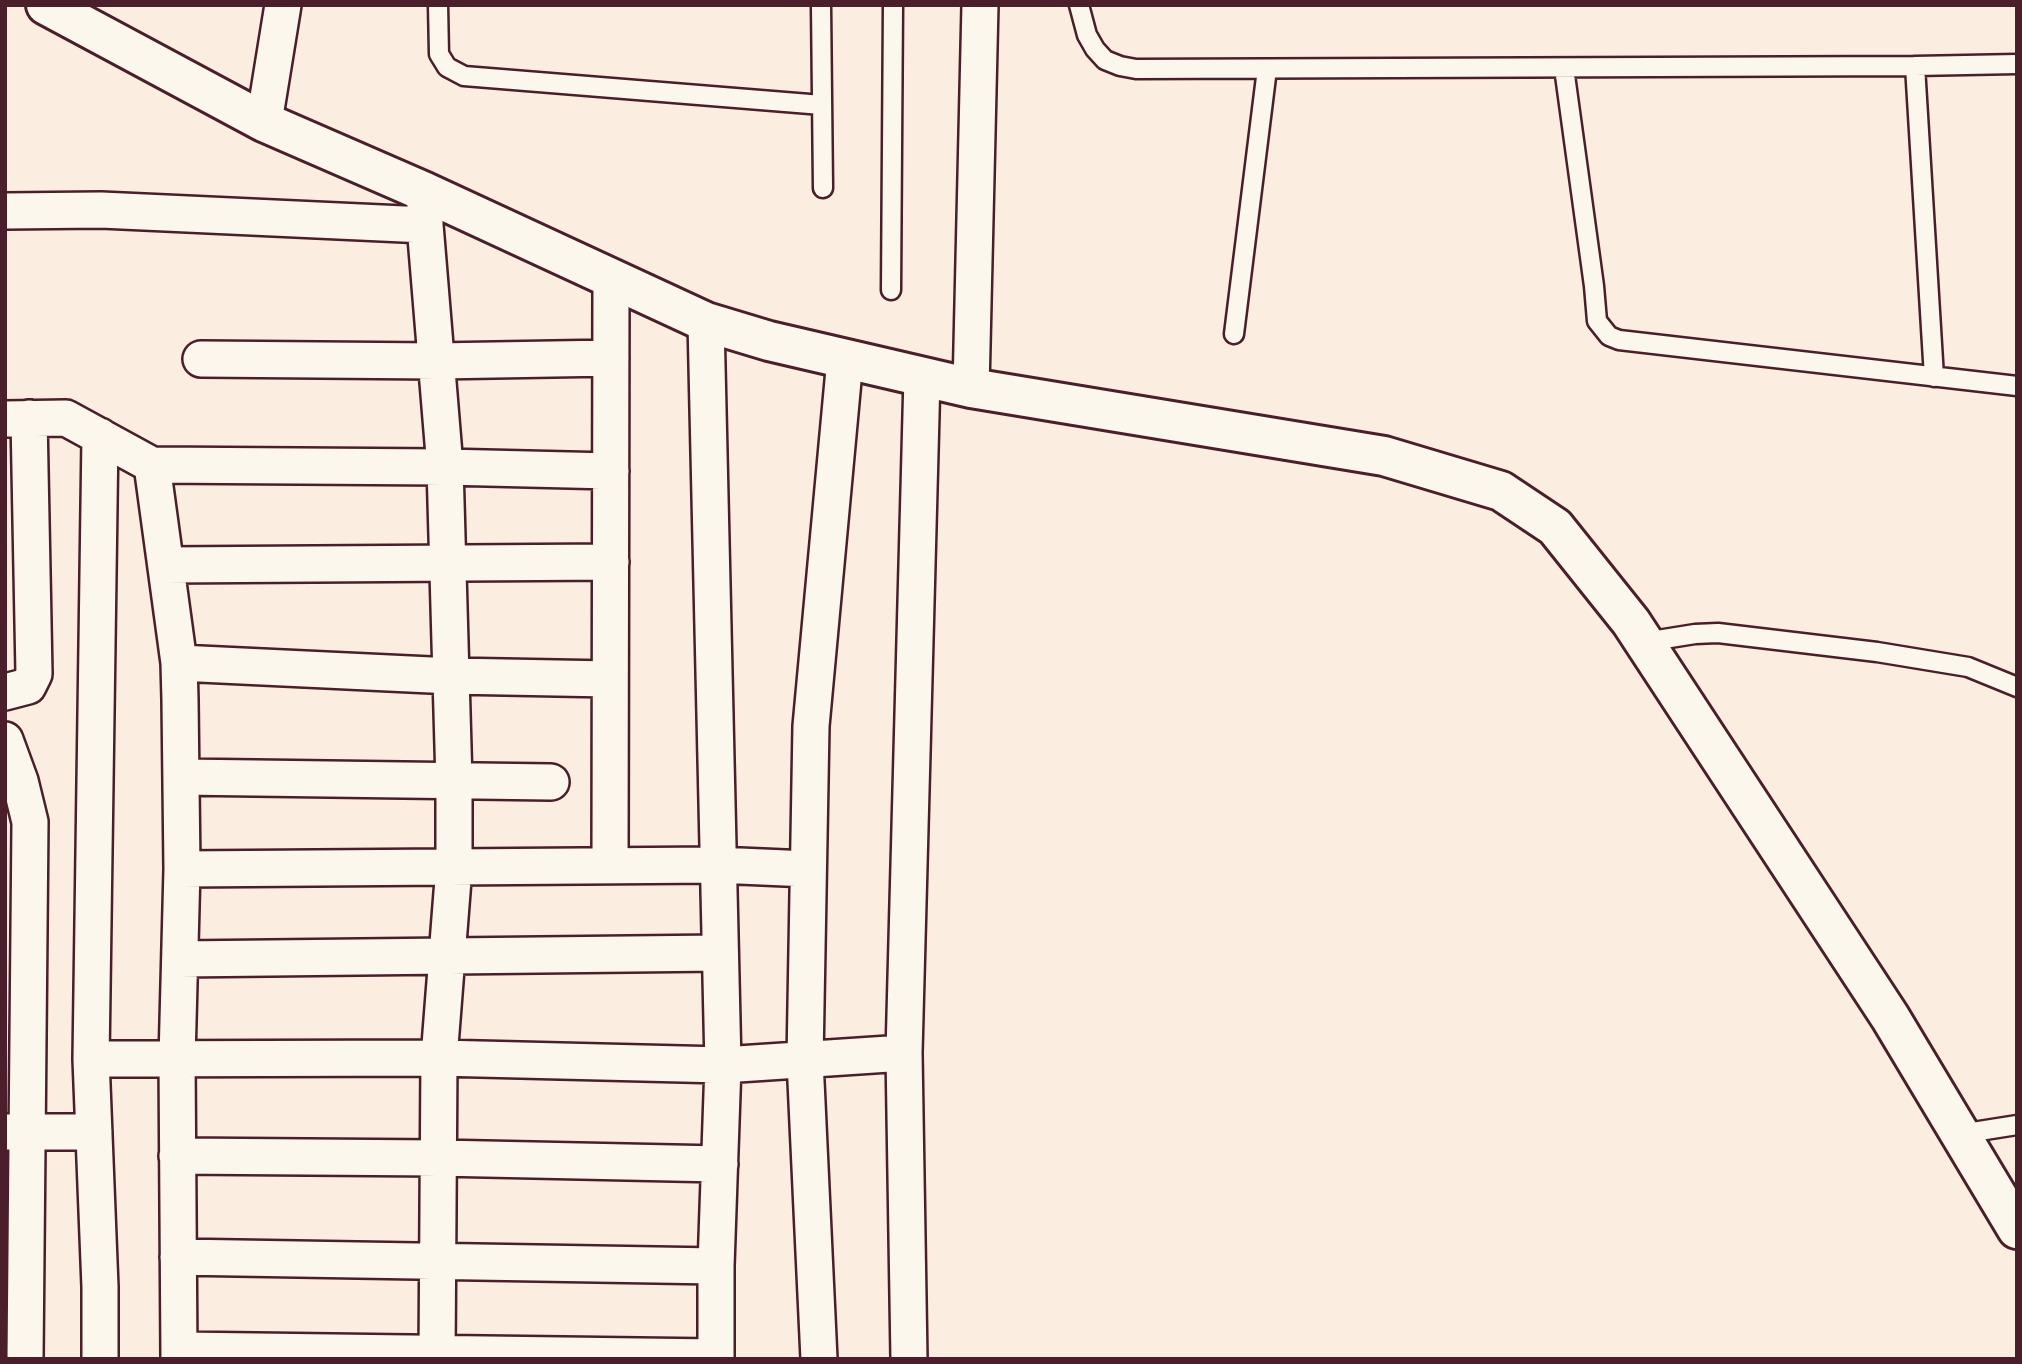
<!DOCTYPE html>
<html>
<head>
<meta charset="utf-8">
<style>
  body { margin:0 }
  #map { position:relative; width:2022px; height:1364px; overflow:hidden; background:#fcede1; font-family:Sriracha,sans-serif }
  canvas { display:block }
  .frame { position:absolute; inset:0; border:7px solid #4a1f2b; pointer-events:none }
</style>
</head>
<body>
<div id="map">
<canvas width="2022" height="1364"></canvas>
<div class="frame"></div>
</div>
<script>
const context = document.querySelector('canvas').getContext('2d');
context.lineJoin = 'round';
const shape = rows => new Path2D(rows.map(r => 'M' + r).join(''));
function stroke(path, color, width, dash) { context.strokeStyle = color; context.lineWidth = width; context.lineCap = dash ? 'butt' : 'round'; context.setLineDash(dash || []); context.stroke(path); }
const lane = shape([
  [438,5,439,54,447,67,464,76,822,105],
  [821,5,823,188],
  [1079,5,1087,35,1095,49,1105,60,1120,66,1136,69,1915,66,2017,64],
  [1915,66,1934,377],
  [1564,68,1594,286,1597,321,1609,336,1619,340,2017,386],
  [891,290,893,5],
  [1234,334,1267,69],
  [1645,642,1695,634,1718,633,1877,652,1968,667,2017,687],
  [1960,1134,2017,1125]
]);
const street = shape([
  [264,122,283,5],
  [425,192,425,225,445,467,454,782,454,867,439,1058,437,1359],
  [5,211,101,210,425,225],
  [706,322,723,1065,716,1266,716,1359],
  [201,359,437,361,611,358],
  [971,388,980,5],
  [5,419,66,418,152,465,445,467,611,471],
  [152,465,179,663,180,700,182,869,177,1059,179,1359],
  [166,565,611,562],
  [179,663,452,676,610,679],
  [5,692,28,686,34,674,29,418],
  [5,740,20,781,30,822,25,1359],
  [181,777,551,782],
  [610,866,611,278],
  [182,869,717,865,808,869],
  [180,959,720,953],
  [91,1059,439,1058,723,1065,904,1053],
  [5,1132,94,1132],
  [177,1156,439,1158,720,1164],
  [178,1257,716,1266],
  [179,1350,716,1357],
  [100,1359,100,1287,91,1059,100,436],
  [819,1359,805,1060,811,726,845,359],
  [909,1359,904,1053,922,377]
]);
const secondary = shape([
  [46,5,264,122,425,192,706,322,769,341,971,388,1384,456,1501,491,1555,527,1631,622,1890,1017,2017,1229]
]);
stroke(lane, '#4a1f2b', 23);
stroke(street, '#4a1f2b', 40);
stroke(secondary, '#4a1f2b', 44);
stroke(lane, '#fbf7ec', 18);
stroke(street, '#fbf7ec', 35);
stroke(secondary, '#fbf7ec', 38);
</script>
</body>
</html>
